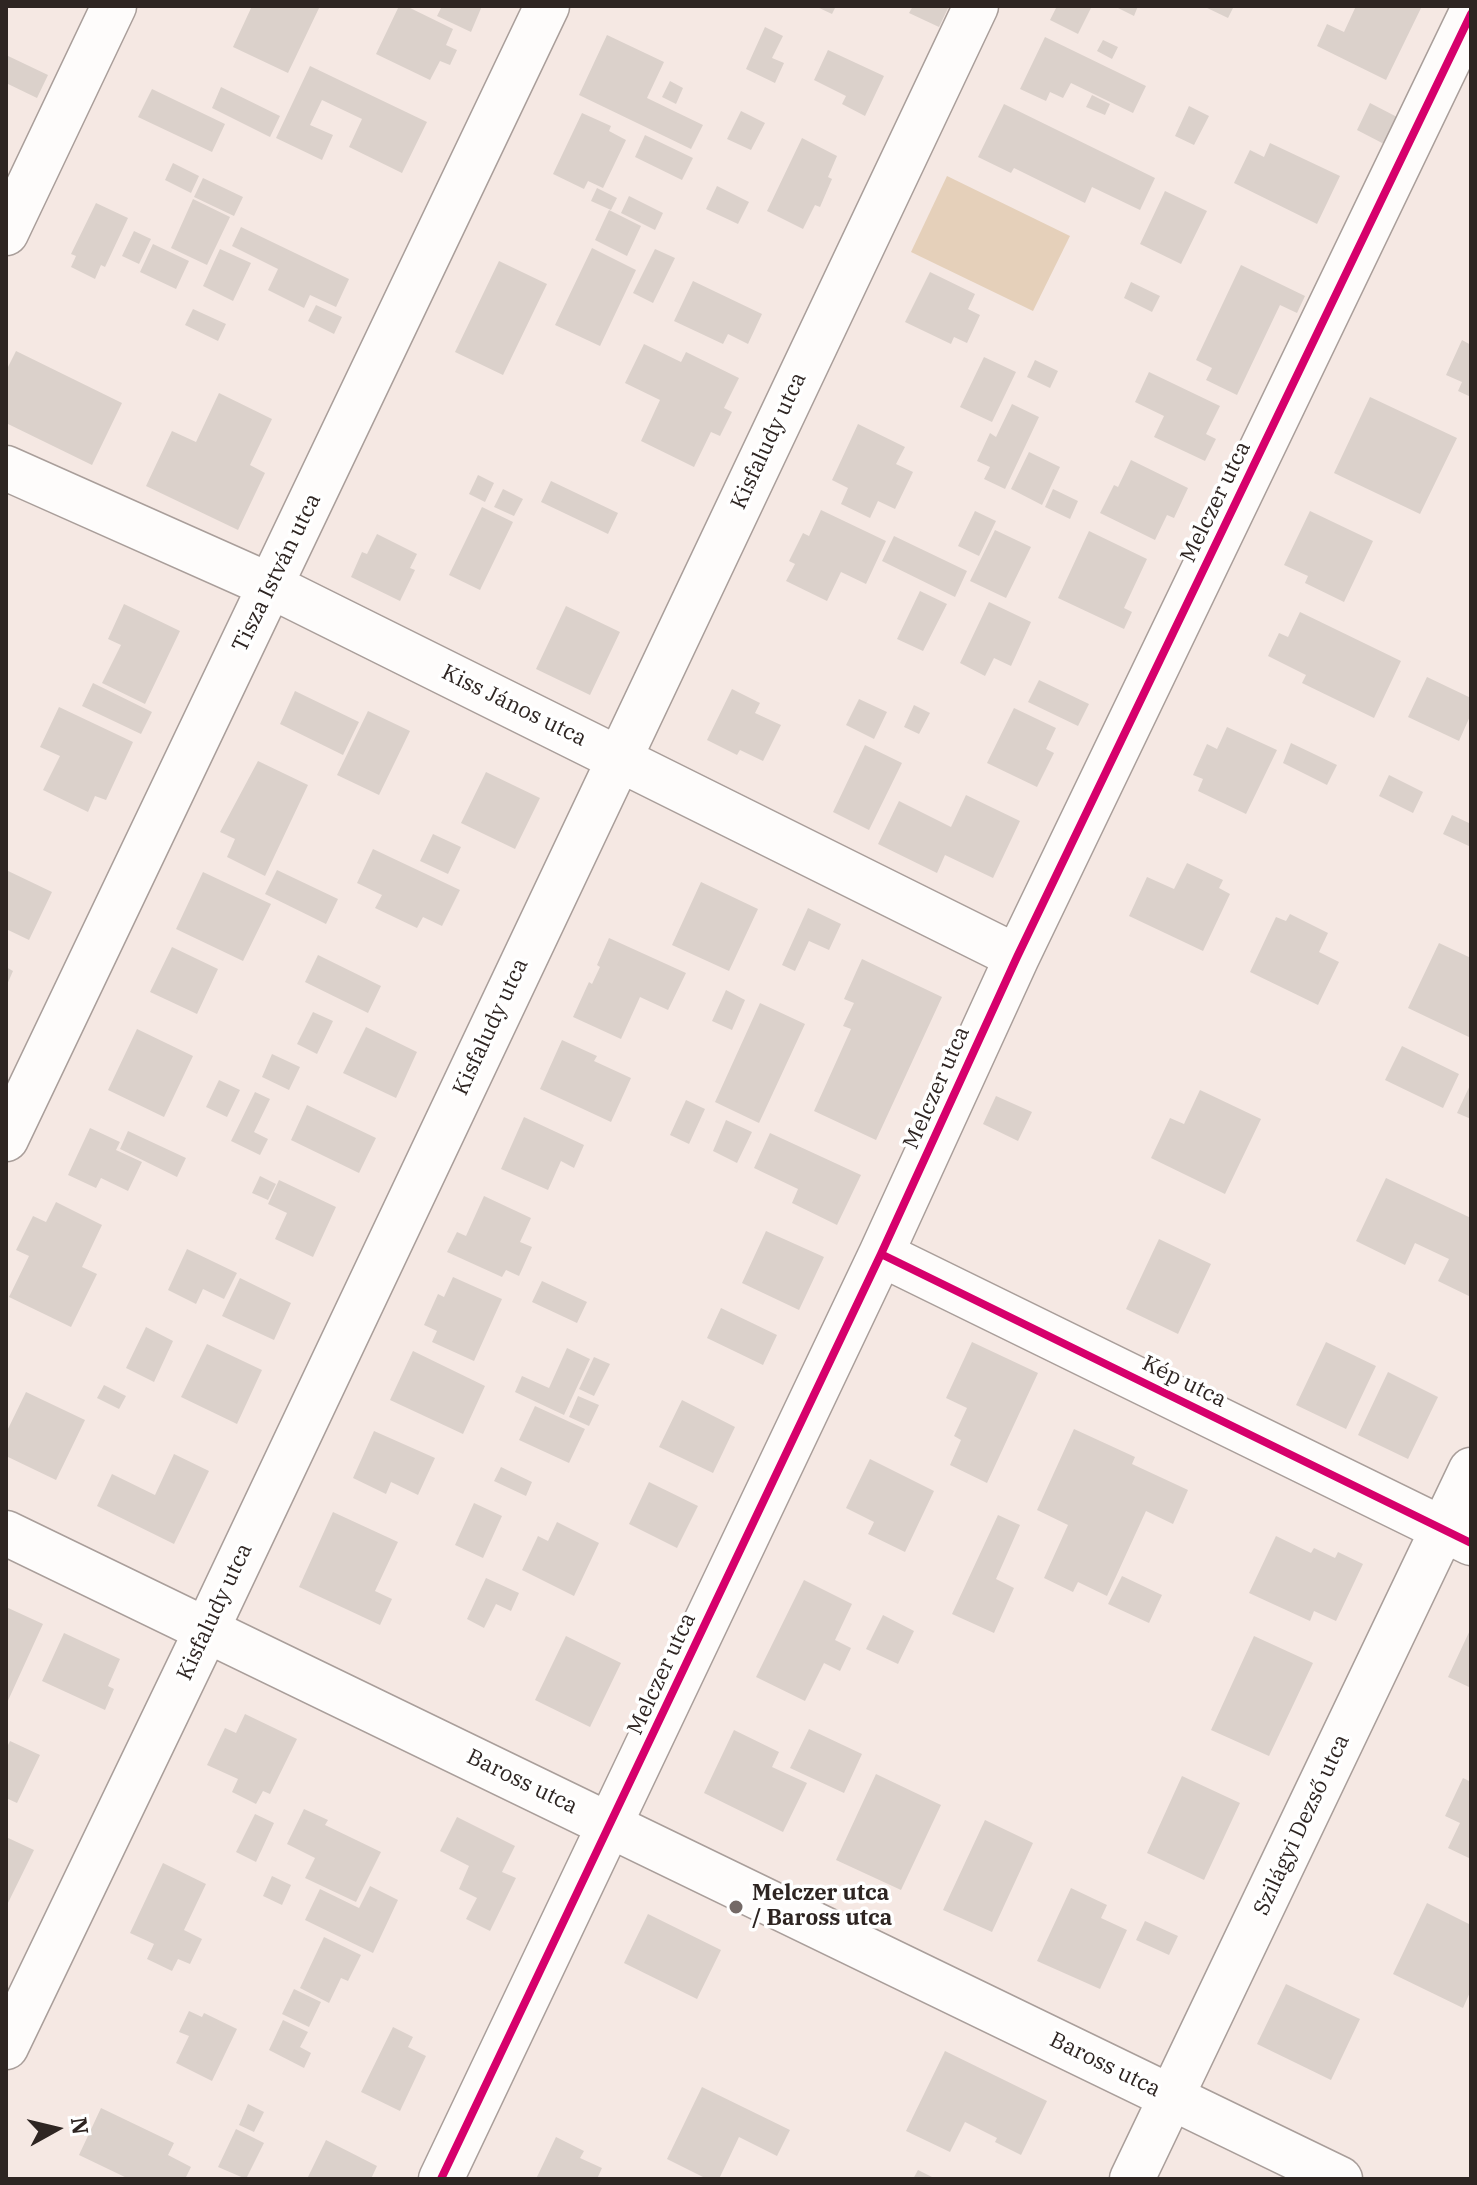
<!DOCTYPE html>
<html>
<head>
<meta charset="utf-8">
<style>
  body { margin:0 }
  #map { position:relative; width:1477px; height:2185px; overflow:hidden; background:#f5e8e3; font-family:"IBM Plex Serif",serif }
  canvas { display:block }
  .frame { position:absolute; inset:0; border:8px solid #2e2522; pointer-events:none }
  .north { position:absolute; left:16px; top:2089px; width:80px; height:80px; -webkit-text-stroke:6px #fff; paint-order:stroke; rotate:82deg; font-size:22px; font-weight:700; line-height:32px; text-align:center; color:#2e2522 }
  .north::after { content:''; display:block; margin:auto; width:28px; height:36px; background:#2e2522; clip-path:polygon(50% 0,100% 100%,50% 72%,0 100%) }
</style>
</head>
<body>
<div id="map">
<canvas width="1477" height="2185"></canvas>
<div class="frame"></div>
<div class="north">N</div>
</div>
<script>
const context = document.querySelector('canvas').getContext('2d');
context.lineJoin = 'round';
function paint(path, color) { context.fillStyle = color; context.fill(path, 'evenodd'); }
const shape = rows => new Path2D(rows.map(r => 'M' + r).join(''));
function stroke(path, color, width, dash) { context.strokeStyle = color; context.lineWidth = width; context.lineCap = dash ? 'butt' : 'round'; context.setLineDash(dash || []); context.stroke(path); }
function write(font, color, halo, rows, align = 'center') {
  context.font = font + ' "IBM Plex Serif",serif'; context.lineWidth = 7; context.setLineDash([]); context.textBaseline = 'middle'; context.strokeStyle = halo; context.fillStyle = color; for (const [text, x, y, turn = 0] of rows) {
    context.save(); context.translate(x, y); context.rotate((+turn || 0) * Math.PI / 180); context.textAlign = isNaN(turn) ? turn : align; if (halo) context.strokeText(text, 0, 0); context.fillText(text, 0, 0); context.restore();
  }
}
const green = shape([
  [947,176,1070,236,1033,311,911,252]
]);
const building = shape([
  [252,6,320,6,288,73,233,47],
  [399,6,406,6,453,29,446,45,457,50,450,65,440,61,430,80,376,54],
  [442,6,482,6,471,32,437,16],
  [815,6,836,6,832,14],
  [913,6,949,6,939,27,909,13],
  [1057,6,1092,6,1078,34,1050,20],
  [1114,6,1138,6,1134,16],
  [1203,6,1234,6,1228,18],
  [1356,6,1422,6,1386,80,1317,46,1327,24,1344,32],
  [765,27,783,36,772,58,784,63,775,83,746,69],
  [607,35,664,62,647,98,703,125,691,149,579,95],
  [1045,37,1146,86,1133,113,1071,83,1063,98,1050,92,1046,101,1020,89],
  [1103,40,1118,47,1112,59,1097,51],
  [828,50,884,76,865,116,842,104,846,96,814,80],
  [6,55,48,75,37,98,6,83],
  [310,66,427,122,402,173,349,147,362,119,322,100,310,125,333,135,322,160,276,138],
  [670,81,683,88,676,104,662,97],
  [221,87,280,116,270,137,212,108],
  [152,89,225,124,212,152,138,117],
  [1092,95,1110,104,1105,115,1086,107],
  [1370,103,1397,117,1384,144,1357,130],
  [1004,104,1155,178,1140,210,1092,187,1085,203,1014,168,1011,173,978,157],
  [1189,106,1209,116,1194,145,1175,136],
  [741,111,765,123,751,150,727,139],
  [582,113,611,126,609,131,626,140,603,188,588,181,584,189,553,174],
  [645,135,693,158,682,180,635,157],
  [802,138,837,156,828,177,832,179,820,207,815,205,803,229,767,211],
  [1270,143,1340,176,1317,224,1234,183,1250,150,1264,157],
  [173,163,199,176,191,193,165,180],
  [203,178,243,197,234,216,194,197],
  [717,186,749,202,738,224,706,209],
  [597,188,617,198,611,210,591,201],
  [1165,191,1207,211,1181,264,1140,244],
  [629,196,663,213,655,230,621,213],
  [193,199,230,217,207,265,171,248],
  [96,203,128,218,105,267,101,265,95,279,71,267,76,256,71,254],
  [609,210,641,226,627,256,595,240],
  [241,227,349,279,336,307,310,295,304,308,268,290,278,269,232,246],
  [134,231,151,239,139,264,122,256],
  [153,244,189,261,176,289,140,272],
  [592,248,636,270,600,346,555,325],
  [220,249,251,263,233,301,203,286],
  [655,249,675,258,653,303,633,293],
  [499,261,547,284,503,375,455,352],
  [1241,265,1305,296,1297,313,1280,305,1237,395,1206,380,1212,368,1196,360],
  [930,272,975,294,968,309,980,315,967,343,954,337,951,344,905,322],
  [693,281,762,314,748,344,728,334,723,344,674,321],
  [1131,282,1160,296,1152,312,1124,298],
  [316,305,342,317,334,334,308,321],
  [193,309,226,324,218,341,185,325],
  [1462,340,1471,345,1471,397,1458,391,1462,382,1446,375],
  [644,344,681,362,686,352,739,378,724,408,732,412,720,436,711,432,694,467,641,441,660,400,625,383],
  [16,351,122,403,92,465,6,423,6,371],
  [984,357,1016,372,992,422,960,407],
  [1035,360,1058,371,1050,388,1027,377],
  [1149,372,1220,406,1206,434,1216,439,1205,461,1154,437,1164,416,1135,402],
  [219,393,272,419,250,465,265,473,238,530,146,486,172,431,196,442],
  [1370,397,1457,438,1420,514,1334,473],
  [1012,404,1039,417,1005,489,984,479,990,467,977,461,990,433,996,437],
  [858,424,905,447,896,464,913,472,895,509,878,501,870,518,841,504,848,488,832,480],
  [1029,452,1060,467,1042,505,1011,489],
  [1131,460,1188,488,1174,518,1167,515,1155,540,1100,513,1114,485,1118,487],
  [478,475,494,483,485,502,469,494],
  [551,481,618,513,608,534,541,502],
  [503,489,523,499,514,516,494,507],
  [1053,489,1078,501,1070,519,1045,507],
  [482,507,513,522,480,590,449,575],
  [821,510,886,541,866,584,841,572,827,601,786,581,795,564,789,561,803,533,809,536],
  [975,511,996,521,979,556,958,546],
  [1310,511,1373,541,1344,602,1305,583,1308,576,1284,565],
  [995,530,1031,547,1006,598,970,581],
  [1089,531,1147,559,1124,608,1132,612,1124,629,1058,598],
  [377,534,417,554,410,568,415,570,400,601,351,577,362,552,367,554],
  [894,536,967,571,955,597,882,561],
  [920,591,947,604,923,651,897,639],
  [989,602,1031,622,1011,666,994,658,985,676,960,663],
  [124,604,180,631,145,704,102,683,121,645,108,639],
  [566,606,620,632,590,695,536,669],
  [1300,612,1401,661,1374,718,1302,683,1306,675,1268,656,1279,633,1288,637],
  [1427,677,1471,698,1471,714,1459,741,1408,717],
  [1039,680,1089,704,1078,726,1028,702],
  [93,683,152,712,141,734,82,706],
  [732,689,760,703,755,713,781,725,763,761,740,750,737,755,707,740],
  [295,691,359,722,343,755,280,724],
  [859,699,887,712,874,739,846,725],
  [914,705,930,713,919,734,904,727],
  [59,707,133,742,106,800,95,796,88,812,43,790,60,756,40,747],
  [1014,708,1056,728,1046,749,1054,753,1037,787,987,763],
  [368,711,410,731,379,795,337,775],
  [1227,727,1277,750,1246,814,1198,791,1203,779,1193,775,1207,744,1217,749],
  [1291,743,1337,765,1327,785,1283,763],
  [865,745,902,763,869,830,833,812],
  [258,761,308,785,265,876,227,857,235,839,220,832],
  [486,772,540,798,515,849,461,823],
  [1389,775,1423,792,1413,813,1379,796],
  [966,795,1020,821,993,878,945,855,937,873,878,844,899,801,951,827],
  [1452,815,1471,824,1471,847,1443,834],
  [433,834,461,847,448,874,420,861],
  [373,849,460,890,442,926,423,917,417,928,375,908,382,895,357,883],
  [1187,863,1223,880,1219,888,1230,894,1203,951,1129,916,1147,877,1174,889],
  [6,870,52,892,29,940,6,929],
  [277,870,338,899,326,924,265,894],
  [203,872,271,904,243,961,176,929],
  [701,882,758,909,729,971,672,945],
  [808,908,841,924,829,950,809,941,795,971,782,965],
  [1290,914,1328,933,1319,952,1339,962,1318,1005,1250,972,1276,917,1286,921],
  [609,938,686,973,668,1010,640,997,621,1039,573,1017,589,982,592,984,600,967,597,965],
  [1439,943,1471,958,1471,1038,1408,1008],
  [172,947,218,969,197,1014,150,992],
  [318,955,381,986,368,1013,305,982],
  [862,959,942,997,876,1140,814,1111,851,1029,843,1026,854,1003,844,999],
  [6,967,13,971,6,987],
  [726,990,745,1000,732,1030,712,1021],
  [760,1003,805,1024,759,1123,715,1102],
  [313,1012,333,1021,317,1054,297,1044],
  [366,1027,417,1052,396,1098,343,1073],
  [137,1029,193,1056,164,1117,108,1090],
  [562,1040,597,1056,594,1061,631,1078,611,1122,540,1089],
  [1402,1046,1459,1074,1443,1108,1385,1080],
  [272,1054,300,1067,289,1090,262,1077],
  [219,1080,240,1090,227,1117,206,1107],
  [1471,1083,1471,1119,1457,1113],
  [1200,1090,1261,1119,1225,1194,1151,1158,1170,1118,1184,1124],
  [255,1092,270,1099,254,1132,268,1139,260,1155,231,1141],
  [996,1096,1032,1112,1018,1141,983,1124],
  [686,1100,705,1109,689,1144,670,1135],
  [307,1105,376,1138,359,1173,291,1140],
  [524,1117,584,1145,574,1168,561,1161,548,1190,501,1169],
  [726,1120,752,1132,737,1163,713,1151],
  [90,1128,120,1142,116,1150,142,1162,128,1191,101,1178,96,1188,68,1175],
  [128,1131,186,1158,177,1177,120,1149],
  [770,1133,861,1175,837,1225,792,1203,798,1189,754,1168],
  [260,1176,276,1184,268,1200,252,1193],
  [1386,1178,1471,1218,1471,1297,1438,1281,1449,1259,1415,1243,1405,1265,1356,1241],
  [279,1180,336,1207,313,1257,275,1239,287,1213,268,1204],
  [484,1196,531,1218,520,1242,532,1247,519,1276,506,1270,502,1277,447,1252,457,1232,466,1236],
  [56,1202,102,1225,82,1267,97,1274,71,1327,9,1297,29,1256,16,1250,33,1216,46,1222],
  [766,1231,824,1257,799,1310,742,1283],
  [1159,1239,1211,1264,1178,1334,1126,1309],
  [187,1249,237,1273,224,1299,203,1289,196,1304,168,1290],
  [453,1277,502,1299,474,1361,432,1342,437,1331,424,1325,438,1294,444,1297],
  [240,1278,291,1303,274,1340,222,1316],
  [542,1281,587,1302,577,1323,532,1302],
  [721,1308,777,1335,763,1365,707,1338],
  [146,1327,173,1341,154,1382,126,1368],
  [972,1342,1038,1373,987,1483,950,1465,961,1440,954,1436,967,1408,946,1398],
  [1326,1342,1376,1366,1346,1429,1296,1405],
  [207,1344,262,1370,237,1424,181,1397],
  [567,1348,590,1359,564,1415,515,1392,522,1376,549,1388],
  [413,1351,485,1386,463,1434,390,1400],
  [594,1357,610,1364,594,1396,579,1389],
  [1388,1372,1438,1397,1408,1459,1358,1435],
  [104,1385,126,1396,119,1409,97,1398],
  [26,1392,85,1420,56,1480,6,1456,6,1433],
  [578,1396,599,1405,589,1426,569,1417],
  [682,1400,735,1427,713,1473,659,1447],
  [535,1406,585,1429,569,1463,519,1440],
  [1074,1429,1135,1457,1132,1464,1188,1490,1173,1524,1146,1511,1107,1596,1078,1582,1073,1592,1044,1578,1068,1525,1037,1510],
  [374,1431,435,1458,418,1495,391,1482,386,1494,353,1478],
  [174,1454,209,1471,174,1544,97,1506,112,1474,155,1495],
  [870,1459,934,1491,905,1552,868,1534,874,1522,846,1508],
  [501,1467,532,1482,526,1496,494,1481],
  [649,1482,698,1506,677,1548,629,1524],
  [474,1503,502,1516,483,1558,455,1545],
  [333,1512,398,1542,375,1591,392,1599,380,1625,299,1587],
  [998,1515,1020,1525,996,1579,1014,1588,994,1633,952,1614],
  [557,1522,599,1543,574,1596,522,1570,538,1536,548,1541],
  [1276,1536,1311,1553,1314,1548,1335,1558,1338,1552,1363,1564,1336,1621,1314,1611,1310,1621,1249,1593],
  [1122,1576,1162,1595,1149,1623,1108,1604],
  [486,1578,519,1593,511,1611,496,1604,484,1628,467,1619],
  [804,1580,852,1604,835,1640,851,1648,840,1671,824,1663,805,1701,756,1677],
  [6,1607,43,1624,6,1705],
  [883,1615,914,1631,898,1664,866,1649],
  [1471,1628,1471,1688,1448,1677],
  [64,1633,120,1659,108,1686,114,1689,105,1710,42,1681],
  [566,1636,621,1663,590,1727,535,1700],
  [1254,1636,1313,1663,1269,1756,1211,1730],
  [245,1714,297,1739,270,1794,263,1791,256,1804,232,1792,238,1779,207,1765,225,1728,236,1733],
  [809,1729,862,1754,844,1793,790,1768],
  [734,1730,779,1752,772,1767,807,1783,783,1832,704,1793],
  [10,1741,40,1755,17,1803,6,1798,6,1749],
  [876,1774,941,1805,901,1890,836,1860],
  [1182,1776,1240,1803,1204,1880,1147,1853],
  [1463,1778,1471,1782,1471,1859,1448,1848,1460,1823,1445,1816],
  [304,1809,328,1820,325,1825,381,1852,356,1902,305,1878,315,1858,287,1844],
  [255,1814,274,1823,256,1862,236,1852],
  [457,1817,515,1846,502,1872,516,1878,490,1931,466,1919,477,1898,459,1889,469,1866,440,1851],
  [985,1820,1033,1843,992,1932,943,1910],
  [6,1837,34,1850,6,1907],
  [163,1863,206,1884,184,1930,202,1939,190,1964,178,1959,172,1971,147,1959,154,1944,130,1933],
  [272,1876,291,1885,282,1905,263,1896],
  [370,1886,398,1900,373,1953,305,1920,320,1889,359,1908],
  [1071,1888,1107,1905,1101,1918,1127,1930,1100,1989,1037,1961],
  [1427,1903,1471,1925,1471,1990,1463,2008,1393,1974],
  [648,1914,721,1950,697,1999,624,1963],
  [1145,1921,1178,1936,1169,1955,1136,1940],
  [324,1937,361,1955,348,1981,341,1978,329,2003,300,1988],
  [1286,1984,1360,2019,1331,2080,1257,2044],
  [294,1989,321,2002,309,2027,282,2014],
  [189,2011,202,2017,204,2013,237,2029,212,2081,176,2063,189,2036,179,2032],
  [283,2020,308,2032,300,2047,311,2053,304,2068,269,2050],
  [393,2027,413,2037,408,2047,426,2056,400,2111,361,2092],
  [945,2051,1047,2101,1021,2155,995,2142,997,2138,965,2122,950,2152,906,2131],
  [702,2087,790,2130,777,2156,739,2137,719,2179,707,2179,667,2159],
  [248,2104,264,2112,254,2132,239,2125],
  [101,2108,174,2143,168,2155,191,2167,185,2179,129,2179,79,2155],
  [236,2129,264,2143,246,2179,218,2167],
  [556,2137,584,2151,580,2158,602,2168,597,2179,536,2179],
  [326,2140,377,2166,371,2179,307,2179],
  [918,2170,936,2179,913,2179]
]);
const minor = shape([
  [6,233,114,6],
  [6,468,271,586,1017,957],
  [6,1139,547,6],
  [881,1254,1471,1543],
  [6,2047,198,1648,976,6],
  [441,2179,881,1254,1017,957,1471,14],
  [1132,2179,1471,1470]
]);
const tertiary = shape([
  [6,1533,1340,2179]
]);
const cycleway = shape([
  [881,1254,1471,1543],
  [441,2179,881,1254,1017,957,1471,14]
]);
const markers = [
  [736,1907,8,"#746966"]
];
const streetNames = [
  ["Kisfaludy utca",769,441,-65],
  ["Melczer utca",1216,502,-64],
  ["Tisza István utca",277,573,-64],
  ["Kiss János utca",514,706,26],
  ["Kisfaludy utca",491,1027,-65],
  ["Melczer utca",937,1088,-66],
  ["Kép utca",1184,1382,26],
  ["Kisfaludy utca",215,1612,-65],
  ["Melczer utca",662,1674,-65],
  ["Baross utca",522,1782,26],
  ["Szilágyi Dezső utca",1302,1825,-65],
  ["Baross utca",1105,2065,26]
];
const poiNames = [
  ["Melczer utca",752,1894],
  ["/ Baross utca",752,1919]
];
paint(green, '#e5d0ba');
paint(building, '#dbd1cb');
stroke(minor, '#a99e9a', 47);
stroke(tertiary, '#a99e9a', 47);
stroke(minor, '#fefcfb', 44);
stroke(tertiary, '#fefcfb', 44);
stroke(cycleway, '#d6006c', 8);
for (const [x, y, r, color] of markers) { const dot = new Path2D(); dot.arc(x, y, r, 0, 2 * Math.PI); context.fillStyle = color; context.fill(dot); stroke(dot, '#fff', 3); }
write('22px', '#2e2522', '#fff', streetNames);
write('bold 22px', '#2e2522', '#fff', poiNames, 'left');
</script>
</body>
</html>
